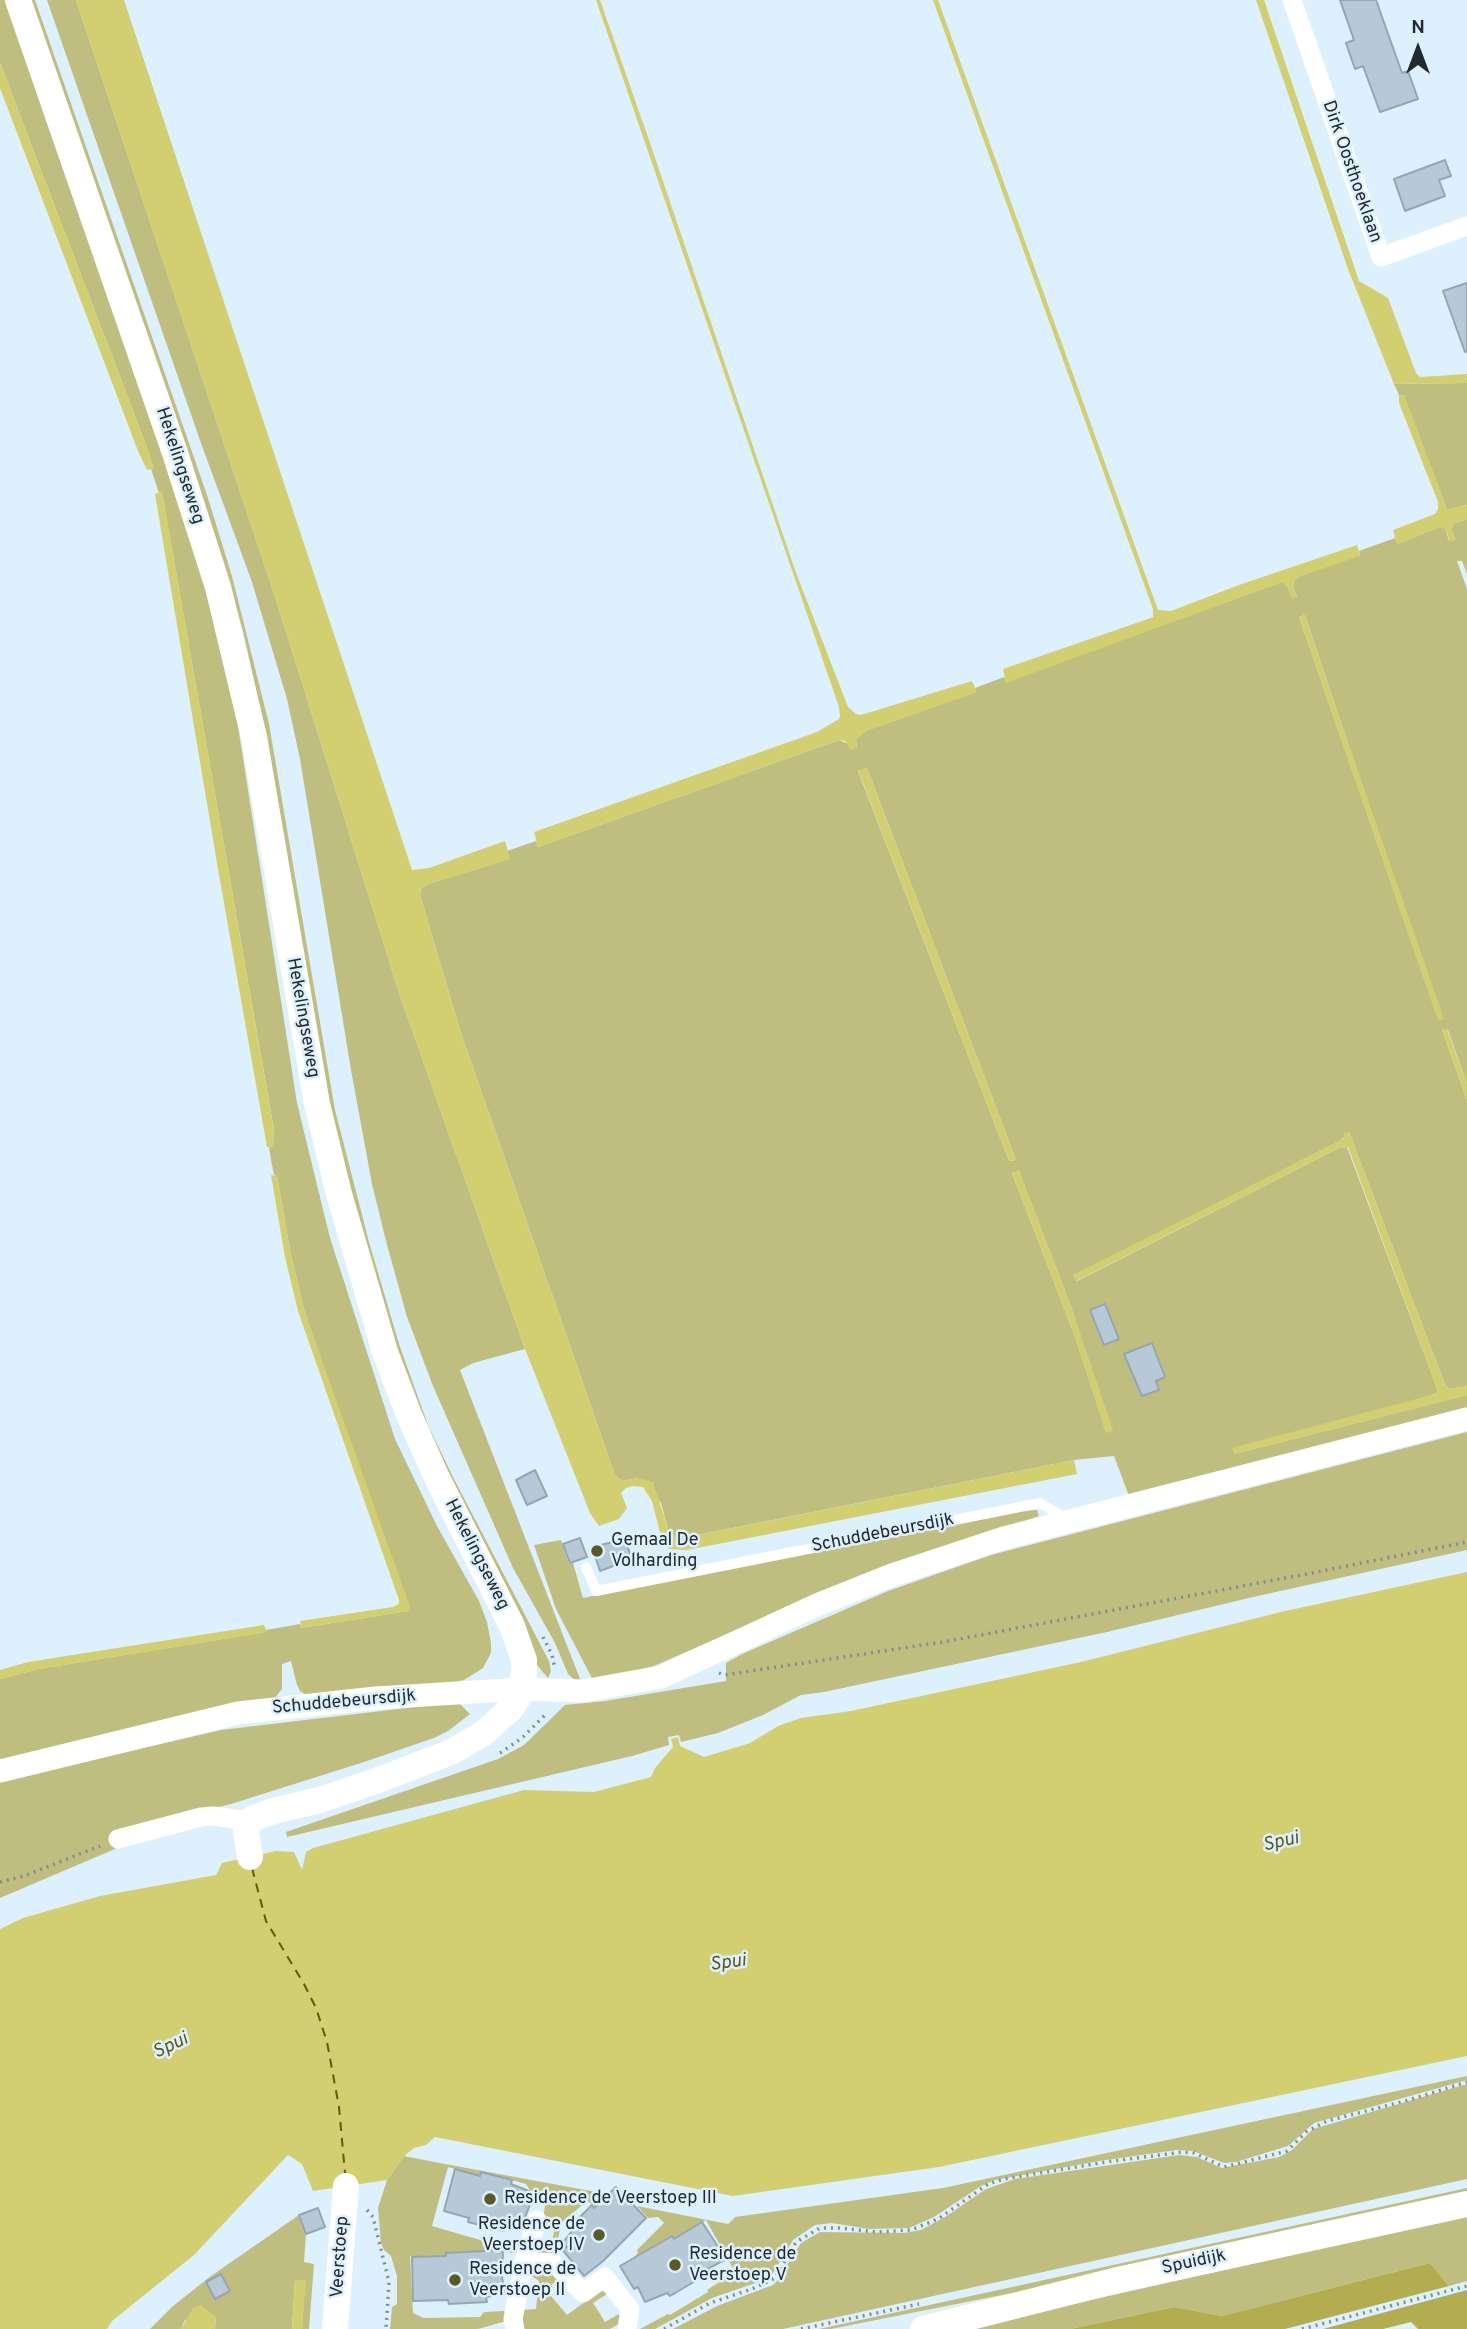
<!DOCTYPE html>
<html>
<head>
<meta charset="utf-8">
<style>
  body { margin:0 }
  #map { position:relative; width:1467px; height:2329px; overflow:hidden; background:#ddf0fd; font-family:Overpass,sans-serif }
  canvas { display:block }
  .north { position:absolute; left:1383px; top:14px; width:70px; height:70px; -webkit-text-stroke:5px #ddf0fd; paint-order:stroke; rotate:0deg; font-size:19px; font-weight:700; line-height:28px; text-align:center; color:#22292f }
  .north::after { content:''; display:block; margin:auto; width:24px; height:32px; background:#22292f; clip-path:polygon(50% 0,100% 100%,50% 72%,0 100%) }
</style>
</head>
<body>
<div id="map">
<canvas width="1467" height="2329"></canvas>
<div class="north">N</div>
</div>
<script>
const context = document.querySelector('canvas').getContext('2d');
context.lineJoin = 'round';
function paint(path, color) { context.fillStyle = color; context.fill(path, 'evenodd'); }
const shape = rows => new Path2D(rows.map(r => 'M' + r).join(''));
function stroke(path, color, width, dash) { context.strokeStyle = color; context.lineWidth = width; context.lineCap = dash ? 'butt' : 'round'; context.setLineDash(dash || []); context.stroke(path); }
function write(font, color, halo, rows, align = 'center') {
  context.font = font + ' Overpass,sans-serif'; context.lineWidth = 5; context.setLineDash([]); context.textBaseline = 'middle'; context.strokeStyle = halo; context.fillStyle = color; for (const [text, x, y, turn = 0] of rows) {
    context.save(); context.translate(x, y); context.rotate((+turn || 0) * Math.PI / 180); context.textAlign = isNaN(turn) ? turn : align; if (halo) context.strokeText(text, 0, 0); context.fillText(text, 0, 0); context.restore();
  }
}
const green = shape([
  [0,0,5,0,197,553,238,726,297,1103,330,1238,395,1439,437,1526,479,1601,487,1622,491,1643,491,1653,483,1668,464,1680,447,1684,308,1696,300,1691,297,1685,291,1661,282,1664,282,1689,274,1699,0,1760,0,1679,38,1669,266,1632,266,1630,300,1624,301,1628,408,1611,304,1310,291,1255,277,1176,274,1175,271,1160,269,1147,273,1146,274,1130,162,492,159,493,151,469,153,468,148,450,0,63],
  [29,0,35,0,207,495,232,576,269,724,335,1110,369,1242,399,1344,428,1425,454,1479,549,1661,551,1671,548,1678,537,1665,410,1391,365,1244,330,1111,264,725,243,631,228,578],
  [47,0,76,0,273,590,400,996,525,1349,473,1363,460,1370,580,1679,578,1683,568,1674,555,1643,513,1568,433,1386,407,1317,386,1241,372,1184,351,1070,300,759,287,699,252,582,202,446],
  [1467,383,1467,505,1447,510,1404,396,1399,395,1394,384],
  [1467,519,1467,574,1462,561,1457,561,1467,589,1467,1084,1448,1030,1442,1030,1467,1100,1467,1386,1449,1389,1444,1382,1349,1132,1340,1141,1074,1275,1077,1281,1339,1148,1347,1147,1438,1391,1435,1394,1234,1454,1467,1395,1467,1413,1129,1496,1114,1456,1074,1460,677,1539,669,1533,661,1503,637,1478,622,1481,615,1475,460,1030,420,895,421,889,428,884,509,859,507,851,536,841,538,847,839,740,857,748,856,740,860,734,868,730,976,692,975,688,1004,677,1006,682,1282,582,1288,587,1292,598,1297,596,1293,588,1294,581,1300,576,1360,555,1359,551,1395,538,1398,544,1437,528,1445,528,1449,541,1453,524],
  [1305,615,1341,723,1443,1019,1438,1019,1299,617],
  [867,768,1016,1160,1015,1160,1009,1161,858,771],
  [1019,1171,1070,1304,1112,1430,1110,1432,1106,1432,1074,1334,1012,1173],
  [1467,1432,1467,1550,1253,1597,1107,1632,824,1692,801,1695,763,1715,718,1733,681,1742,679,1735,668,1737,669,1745,632,1756,287,1837,286,1832,498,1759,524,1745,565,1705,605,1701,726,1681,726,1663,742,1654,888,1591,991,1555],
  [1037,1510,1039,1516,816,1595,654,1666,594,1682,556,1609,534,1545,561,1540,569,1564,573,1563,583,1598,1006,1512],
  [440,1704,460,1704,470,1714,448,1731,434,1738,364,1762,231,1804,113,1834,115,1849,0,1898,0,1781,221,1730],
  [1467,2076,1467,2080,1314,2123,1288,2146,1236,2162,1224,2163,1193,2151,1177,2150,1099,2161,995,2180,981,2186,934,2217,909,2228,869,2229,832,2223,815,2225,793,2240,772,2275,767,2279,712,2298,655,2329,640,2329,668,2314,670,2315,708,2292,707,2290,735,2272,706,2220,674,2239,671,2236,644,2252,646,2255,625,2271,622,2267,625,2263,627,2264,638,2253,637,2250,664,2223,658,2217,648,2218,637,2206,728,2224,735,2217,943,2188],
  [1467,2084,1467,2179,783,2329,673,2329,717,2306,773,2285,777,2281,801,2243,820,2232,904,2233,921,2230,945,2217,986,2189,1015,2179,1179,2155,1197,2157,1222,2168,1279,2157,1292,2150,1313,2129],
  [404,2156,445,2164,607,2194,595,2206,587,2201,561,2223,557,2245,551,2255,537,2253,551,2247,557,2217,543,2219,546,2199,530,2190,526,2184,482,2172,480,2176,448,2167,432,2226,494,2244,497,2242,517,2247,521,2253,478,2251,446,2253,446,2256,410,2256,413,2313,424,2318,480,2317,484,2312,504,2311,507,2316,506,2321,478,2329,390,2329,392,2307,397,2304,397,2276,391,2256,384,2250,381,2243,378,2208,387,2180],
  [1467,2188,1467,2194,1017,2292,831,2329,819,2329],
  [299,2215,306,2234,304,2262,314,2264,309,2329,302,2329,305,2281,295,2280,292,2329,215,2329,216,2317,185,2320,181,2329,150,2329,173,2306,211,2276],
  [1467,2215,1467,2281,1449,2286,1430,2263,1222,2316,1174,2307,1070,2329,963,2329],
  [543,2268,559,2278,546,2290,567,2315,601,2290,607,2294,593,2303,597,2309,605,2322,619,2314,620,2323,610,2329,523,2329,522,2310,536,2309,539,2281,529,2274]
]);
const forest = shape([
  [1430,2263,1449,2286,1285,2329,1070,2329,1174,2307,1222,2316],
  [1467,2290,1467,2329,1418,2329,1411,2322,1383,2329,1323,2329]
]);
const water = shape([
  [76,0,124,0,412,870,429,868,505,841,510,859,428,884,421,889,420,895,460,1030,615,1475,622,1481,637,1478,653,1482,669,1532,678,1539,1074,1460,1077,1474,687,1550,669,1549,662,1541,652,1501,643,1487,633,1486,626,1488,621,1493,627,1508,619,1519,599,1526,590,1513,525,1349,400,996,273,590],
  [596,0,600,0,650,143,795,570,848,707,856,714,861,715,972,681,977,692,868,730,856,740,857,748,850,750,845,741,839,740,538,847,534,832,817,732,839,719,840,716,839,707],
  [933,0,938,0,1158,610,1171,611,1239,585,1357,545,1360,556,1300,576,1294,581,1293,588,1297,596,1292,598,1288,587,1282,582,1006,683,1003,669,1148,619,1153,617,1153,609],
  [1256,0,1264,0,1359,281,1388,298,1416,373,1420,377,1467,374,1467,383,1394,384,1348,269],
  [0,63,148,450,154,468,147,470,138,451,0,88],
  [1399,395,1404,395,1447,510,1467,505,1467,519,1453,524,1452,529,1456,540,1452,541,1450,542,1445,528,1437,528,1397,545,1393,530,1435,514,1438,509,1438,502,1399,403],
  [162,491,274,1131,273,1146,269,1147,267,1147,218,869,155,494],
  [1305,615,1341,723,1444,1019,1438,1020,1299,617],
  [867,768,1016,1160,1009,1161,858,770],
  [1447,1029,1467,1084,1467,1100,1442,1030],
  [1349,1132,1444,1382,1449,1389,1467,1386,1467,1395,1234,1454,1232,1448,1435,1394,1438,1391,1348,1147,1339,1148,1076,1281,1073,1275,1340,1141,1344,1138,1344,1133],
  [1019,1170,1070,1304,1113,1430,1110,1432,1106,1433,1074,1334,1012,1173],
  [271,1175,277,1176,291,1255,304,1310,410,1607,408,1611,301,1628,300,1621,393,1607,399,1604,399,1600,298,1311,285,1257],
  [1467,1572,1467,2056,939,2167,733,2196,435,2137,426,2145,414,2148,404,2156,387,2180,313,2191,302,2164,288,2155,194,2255,112,2321,107,2329,0,2329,0,1929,23,1918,100,1896,216,1875,222,1863,276,1851,294,1852,302,1870,306,1852,313,1848,524,1790,594,1792,651,1777,655,1768,673,1747,671,1739,678,1737,680,1746,704,1757,750,1743,778,1726,801,1718,851,1711,1081,1662,1285,1611],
  [264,1625,267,1632,38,1669,0,1679,0,1670,28,1662],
  [295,2280,306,2280,302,2329,292,2329],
  [201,2305,216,2317,215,2329,181,2329,193,2308]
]);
const ferry = shape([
  [252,1868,266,1921,304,1984,316,2008,327,2042,339,2107,345,2173]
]);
const building = shape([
  [1340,0,1376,0,1402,73,1408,71,1418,99,1380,112,1363,66,1355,69,1346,43,1354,40,1340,0],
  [1445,160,1451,176,1439,180,1445,196,1405,211,1394,179,1445,160],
  [1467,283,1467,351,1465,352,1443,291,1467,283],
  [1105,1304,1119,1339,1104,1345,1090,1310,1105,1304],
  [1152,1343,1165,1377,1156,1381,1159,1390,1142,1396,1124,1354,1152,1343],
  [535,1470,547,1496,527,1505,516,1480,535,1470],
  [580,1538,587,1557,570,1563,563,1544,580,1538],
  [625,1539,632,1559,600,1571,592,1547,625,1539],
  [455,2169,480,2176,481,2172,512,2180,511,2184,534,2193,521,2229,505,2227,504,2231,468,2222,469,2218,444,2211,455,2169],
  [616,2187,646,2218,602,2262,584,2276,561,2248,568,2247,561,2245,572,2231,569,2228,592,2205,594,2208,616,2187],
  [318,2208,325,2227,306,2234,299,2215,318,2208],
  [702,2222,726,2259,695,2276,697,2280,670,2296,667,2293,645,2302,638,2287,634,2289,620,2266,672,2236,674,2239,702,2222],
  [503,2250,502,2277,505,2294,486,2297,487,2302,449,2304,448,2300,413,2301,412,2257,446,2256,446,2253,503,2250],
  [221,2274,230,2291,215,2299,206,2282,221,2274]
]);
const path = shape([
  [543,1637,552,1655,555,1669],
  [719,1673,724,1675,943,1642,1312,1573,1467,1542],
  [500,1753,522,1738,547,1713],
  [0,1882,24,1876,100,1846],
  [367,2210,373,2217,389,2282,386,2329],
  [664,2329,710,2303,752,2289,775,2278,796,2242,820,2228,840,2228,877,2232,911,2230,938,2219,988,2184,1004,2179,1106,2162,1183,2152,1194,2153,1224,2167,1287,2151,1306,2132,1327,2121,1409,2100,1467,2082],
  [801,2329,919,2304],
  [1302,2329,1467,2286]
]);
const service = shape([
  [586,1567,596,1591,1040,1503,1068,1519]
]);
const minor = shape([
  [1292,0,1381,257,1467,226],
  [118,1839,201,1817,213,1816,249,1821],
  [524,2261,537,2220],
  [515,2329,513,2319,524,2261,554,2263,583,2293,605,2277,630,2309,627,2329]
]);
const tertiary = shape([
  [0,1771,238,1713,376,1698,490,1691,521,1689,583,1691,661,1677,817,1605,892,1575,1004,1538,1467,1419]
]);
const secondary = shape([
  [18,0,175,453,218,587,254,737,317,1104,339,1194,385,1352,409,1415,437,1478,512,1626,524,1660,524,1673,518,1698,511,1708,484,1733,451,1752,384,1778,320,1800,273,1811,254,1818,249,1821,246,1832,250,1857],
  [335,2329,346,2186],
  [923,2329,1113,2281,1467,2204]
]);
const markers = [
  [597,1551,7,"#5b5925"],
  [490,2199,7,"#5b5925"],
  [599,2235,7,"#5b5925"],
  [675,2265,7,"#5b5925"],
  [455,2280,7,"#5b5925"]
];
const streetNames = [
  ["Dirk Oosthoeklaan",1351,172,71],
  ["Hekelingseweg",179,466,72],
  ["Hekelingseweg",302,1018,80],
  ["Schuddebeursdijk",883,1534,-11],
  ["Hekelingseweg",476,1555,63],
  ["Schuddebeursdijk",344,1703,-5],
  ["Veerstoep",341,2257,-86],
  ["Spuidijk",1194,2263,-12]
];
const poiNames = [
  ["Gemaal De",611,1541],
  ["Volharding",611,1562],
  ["Residence de Veerstoep III",504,2199],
  ["Residence de",585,2225,"right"],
  ["Veerstoep IV",585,2246,"right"],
  ["Residence de",689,2255],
  ["Veerstoep V",689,2276],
  ["Residence de",469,2270],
  ["Veerstoep II",469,2291]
];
const waterNames = [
  ["Spui",1281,1843,-13],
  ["Spui",728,1964,-7],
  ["Spui",171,2047,-26]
];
paint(green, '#c0be7e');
paint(forest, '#b2ae4f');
paint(water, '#d2cf70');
stroke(ferry, '#5c5912', 2, [9, 7]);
paint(building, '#b7c9d7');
stroke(building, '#95a6b3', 2);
stroke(path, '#808d97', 3.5, [2, 5]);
stroke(service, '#fff', 10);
stroke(minor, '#fff', 19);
stroke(tertiary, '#fff', 23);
stroke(secondary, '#fff', 26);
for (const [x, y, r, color] of markers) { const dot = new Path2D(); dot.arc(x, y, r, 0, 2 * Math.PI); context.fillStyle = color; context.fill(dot); stroke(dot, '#ddf0fd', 2.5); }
write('18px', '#22292f', '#ddf0fd', streetNames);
write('18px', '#22292f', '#ddf0fd', poiNames, 'left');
write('italic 19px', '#5c5912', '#ddf0fd', waterNames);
</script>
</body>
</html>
